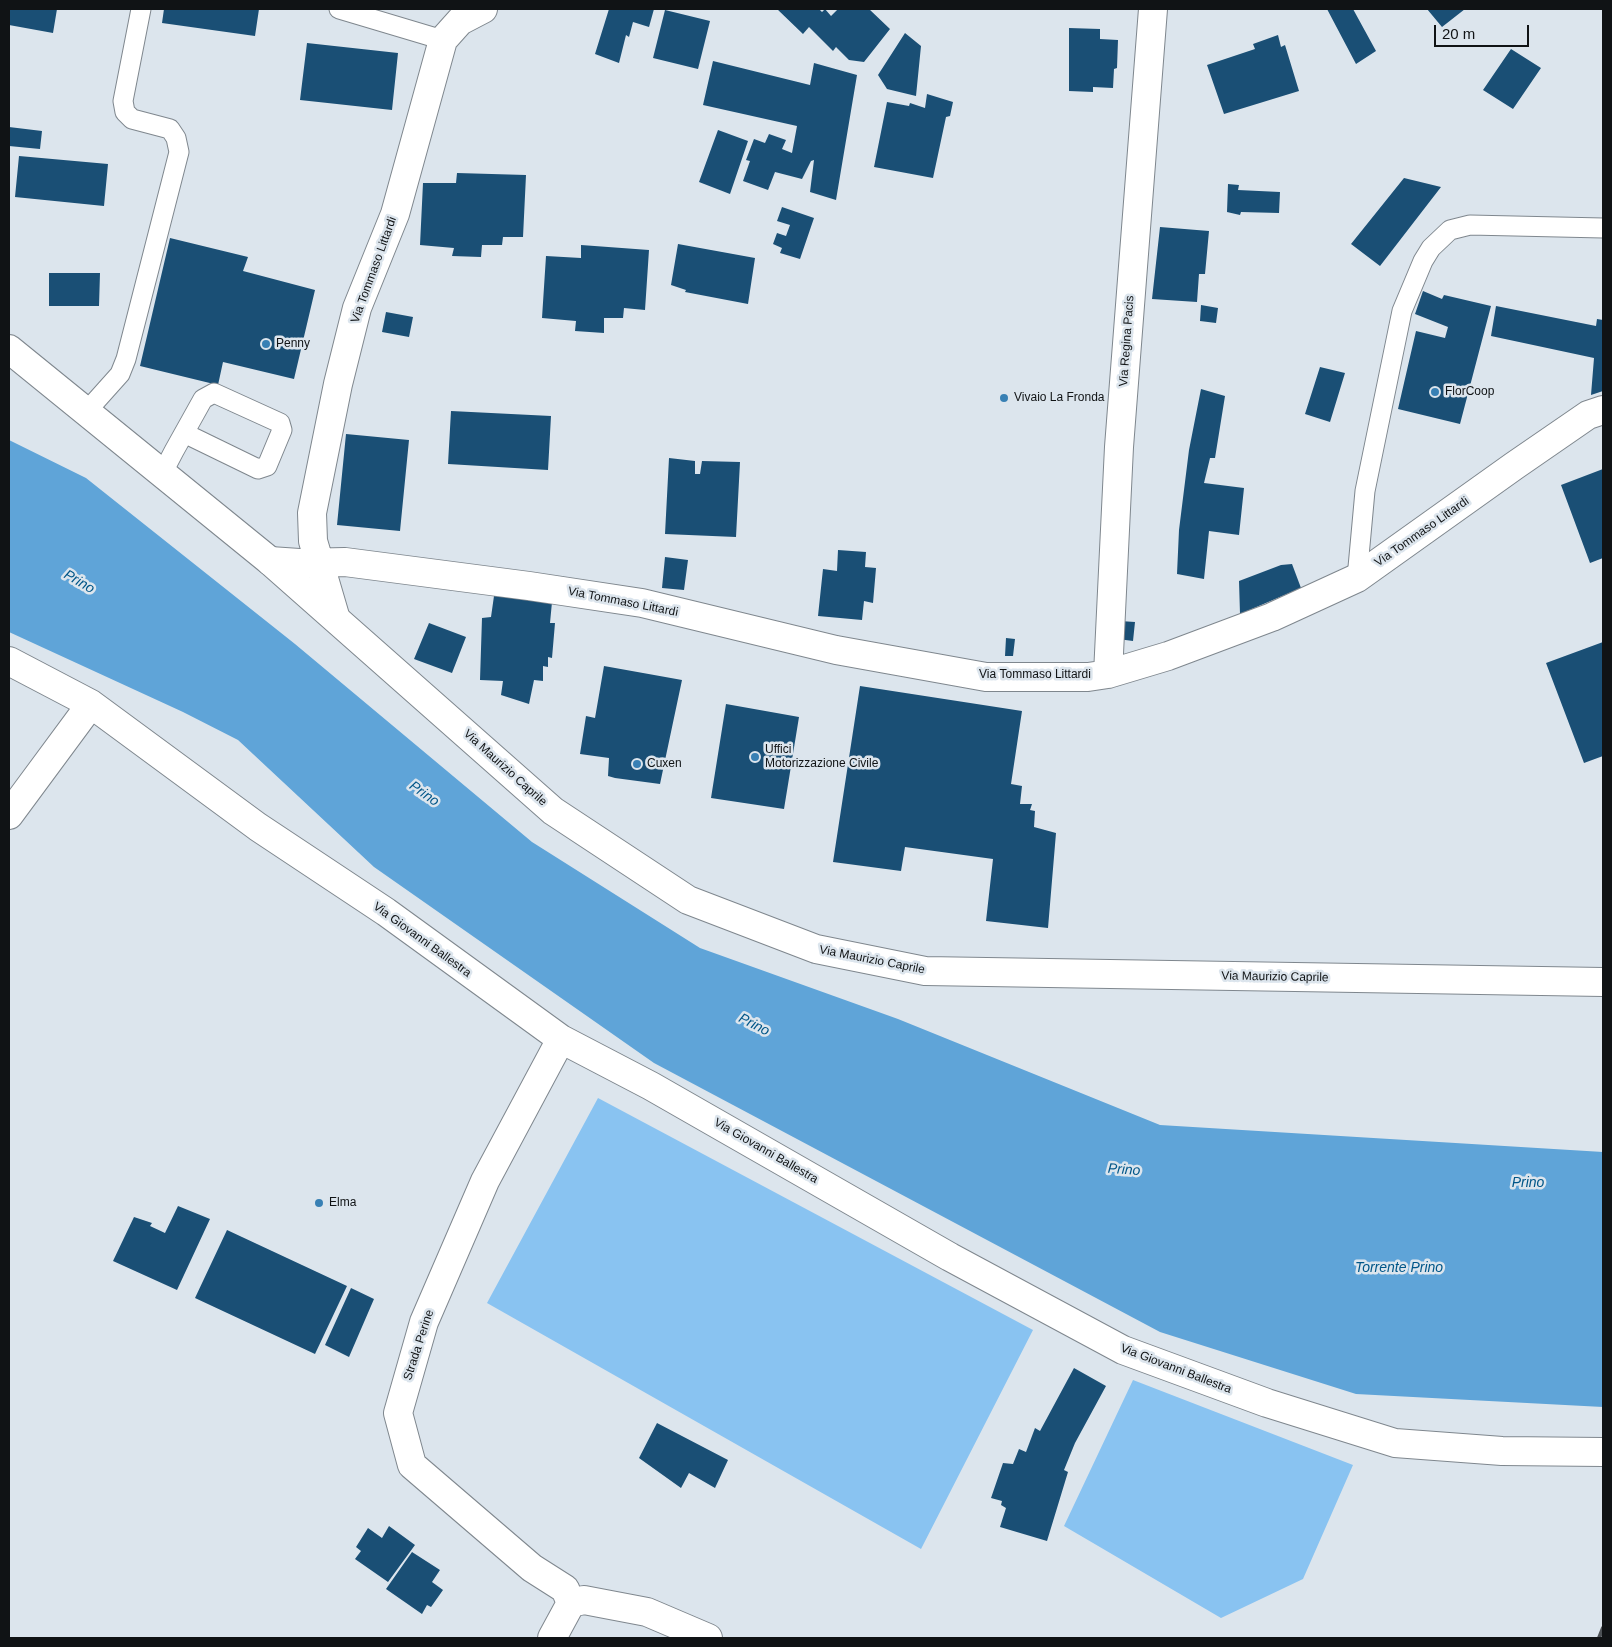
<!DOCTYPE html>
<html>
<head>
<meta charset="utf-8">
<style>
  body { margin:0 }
  #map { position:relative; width:1612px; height:1647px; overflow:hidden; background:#dce5ed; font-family:Helvetica,sans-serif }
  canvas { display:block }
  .frame { position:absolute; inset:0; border:10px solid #101315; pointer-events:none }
  .scale { position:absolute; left:1434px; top:25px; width:95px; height:22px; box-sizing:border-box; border:2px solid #101315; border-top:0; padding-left:6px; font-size:15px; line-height:18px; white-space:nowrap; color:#101315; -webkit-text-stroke:4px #dce5ed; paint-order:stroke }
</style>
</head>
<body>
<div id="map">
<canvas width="1612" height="1647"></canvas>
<div class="frame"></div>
<div class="scale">20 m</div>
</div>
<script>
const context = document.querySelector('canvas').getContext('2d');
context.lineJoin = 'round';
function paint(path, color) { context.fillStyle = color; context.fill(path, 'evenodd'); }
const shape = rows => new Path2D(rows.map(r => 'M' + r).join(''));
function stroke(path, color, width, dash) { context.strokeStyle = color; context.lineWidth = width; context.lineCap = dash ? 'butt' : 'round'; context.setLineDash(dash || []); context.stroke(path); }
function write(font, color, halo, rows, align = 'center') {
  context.font = font + ' Helvetica,sans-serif'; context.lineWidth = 5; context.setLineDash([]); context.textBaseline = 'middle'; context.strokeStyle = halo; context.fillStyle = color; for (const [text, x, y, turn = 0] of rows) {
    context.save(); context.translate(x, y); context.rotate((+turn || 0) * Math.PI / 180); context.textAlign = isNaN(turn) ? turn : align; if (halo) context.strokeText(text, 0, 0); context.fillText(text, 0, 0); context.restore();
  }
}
const green = shape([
  [598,1098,1033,1330,921,1549,487,1303],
  [1133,1380,1353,1465,1303,1579,1221,1618,1064,1526]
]);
const water = shape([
  [9,440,86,478,295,644,532,842,700,948,898,1019,1160,1125,1603,1152,1603,1407,1356,1394,1160,1332,654,1063,374,867,238,740,183,712,9,632]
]);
const building = shape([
  [9,9,57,9,53,33,9,25],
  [164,9,259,9,255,36,162,23],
  [609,9,654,9,649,27,633,22,629,37,626,35,619,63,595,54],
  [777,9,819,9,822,12,825,9,831,16,838,9,869,9,890,29,864,62,849,60,836,47,833,51,809,27,803,34],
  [1327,9,1353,9,1376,51,1356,64],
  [1427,9,1465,9,1442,27],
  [665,10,710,21,698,69,653,58],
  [1069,28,1100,29,1100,39,1118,40,1117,68,1114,69,1113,88,1093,87,1093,92,1069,91],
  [905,33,921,46,916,96,887,89,878,75],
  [1278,35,1281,47,1285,45,1299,91,1224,114,1207,65,1255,49,1253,44],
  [307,43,398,53,392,110,300,100],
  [1511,49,1541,68,1513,109,1483,90],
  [713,61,810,85,814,63,857,75,836,200,810,192,814,160,811,161,802,179,775,172,768,190,743,181,750,161,746,160,754,139,765,143,769,134,786,140,782,149,792,153,797,126,703,105],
  [927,94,953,102,950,116,946,117,933,178,874,167,887,102,909,106,910,103,925,108],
  [9,127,42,131,40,149,9,146],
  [718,130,748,141,730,194,699,182],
  [19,156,108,164,104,206,15,197],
  [457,173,526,175,523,237,503,237,502,245,482,245,481,257,452,256,454,248,420,245,423,183,456,183],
  [1404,178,1441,187,1380,266,1351,244],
  [1228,184,1239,185,1238,190,1280,192,1279,213,1241,212,1240,215,1227,212],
  [782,207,814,218,800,259,780,253,782,248,773,244,777,233,786,236,790,225,777,221],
  [1160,227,1209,231,1205,274,1199,274,1197,302,1152,299],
  [170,238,248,257,243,271,315,290,294,379,223,362,218,385,140,366],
  [678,244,755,258,748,304,685,292,686,290,671,285],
  [581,245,649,250,645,310,624,308,623,318,604,318,604,333,575,331,576,321,542,318,546,256,581,258],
  [49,273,100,273,99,306,49,306],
  [1423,291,1442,299,1444,295,1491,306,1460,424,1398,409,1416,331,1445,338,1448,327,1415,314],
  [1201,305,1218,308,1216,323,1200,321],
  [1496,306,1596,326,1597,319,1603,320,1603,391,1591,395,1594,358,1491,336],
  [386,312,413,317,409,337,382,332],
  [1320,367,1345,373,1330,422,1305,414],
  [1201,389,1225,396,1215,458,1210,458,1204,483,1244,488,1239,535,1209,531,1204,579,1177,574,1179,530,1189,450],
  [451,411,551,416,548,470,448,464],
  [346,434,409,440,400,531,337,525],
  [669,458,695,461,695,474,700,474,702,461,740,462,736,537,665,534],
  [1603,469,1603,558,1590,563,1561,485],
  [838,550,866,552,865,567,876,568,873,603,864,601,862,620,818,616,823,569,837,571],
  [665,557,688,560,684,590,662,588],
  [1292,564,1301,588,1240,614,1239,581,1281,565],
  [494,596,552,602,550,623,555,623,552,658,548,657,548,667,543,666,543,681,534,680,529,704,501,695,503,681,480,680,482,618,491,617],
  [1120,621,1135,622,1133,641,1118,639],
  [429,623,466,637,452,673,414,659],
  [1006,638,1015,639,1013,656,1005,656],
  [1603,642,1603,756,1584,763,1546,663],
  [604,666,682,680,660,784,615,778,608,776,609,758,580,754,586,716,595,718],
  [860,686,1022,711,1011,784,1022,786,1020,804,1032,804,1030,810,1035,811,1034,827,1056,833,1048,928,986,921,993,859,905,847,901,871,833,862],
  [726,704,799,717,784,809,711,798],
  [178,1206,210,1219,177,1290,113,1261,134,1217,152,1223,150,1226,165,1233],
  [227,1230,347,1286,315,1354,195,1298],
  [351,1288,374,1299,349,1357,325,1345],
  [1074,1368,1106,1386,1075,1443,1064,1470,1068,1472,1047,1541,1000,1527,1006,1508,1001,1505,1002,1501,991,1498,1003,1463,1013,1464,1019,1449,1026,1452,1035,1428,1040,1431],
  [657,1423,728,1460,715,1488,689,1473,681,1488,639,1458],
  [389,1526,415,1545,388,1582,355,1559,361,1551,356,1547,368,1528,382,1538],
  [412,1552,440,1570,432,1582,443,1590,431,1607,427,1605,422,1614,386,1589]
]);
const lane = shape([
  [339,9,443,40],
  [86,412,120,374,126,359,179,152,176,138,170,129,132,119,125,112,123,101,141,9],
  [162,474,174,451,203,399,214,393,280,423,282,430,267,466,258,469,184,433],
  [1357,578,1365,491,1402,311,1423,261,1431,248,1450,230,1470,225,1603,228]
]);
const street = shape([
  [270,561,299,563,345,562,529,586,642,603,836,650,986,677,1088,677,1108,674,1168,656,1272,617,1357,578,1514,466,1588,415,1603,410],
  [335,616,313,541,312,513,338,384,357,308,395,214,443,40,460,21,483,9],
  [9,661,91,704,258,827,386,912,561,1039,651,1086,950,1257,1123,1350,1267,1403,1395,1443,1502,1451,1603,1452],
  [1108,674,1119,447,1153,9],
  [9,815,91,704],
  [571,1603,584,1600,647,1612,708,1638],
  [552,1638,571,1603,565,1589,532,1568,412,1465,398,1413,424,1322,485,1181,561,1039]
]);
const secondary = shape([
  [9,349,270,561,553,811,688,900,816,949,925,971,1603,982]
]);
const rail = shape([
  [1599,1638,1603,1628]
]);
const markers = [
  [266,344,5,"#3880b4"],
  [1435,392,5,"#3880b4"],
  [1004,398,5,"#3880b4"],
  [755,757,5,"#3880b4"],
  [637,764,5,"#3880b4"],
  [319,1203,5,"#3880b4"]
];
const streetNames = [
  ["Via Tommaso Littardi",374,270,-70],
  ["Via Regina Pacis",1127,341,-86],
  ["Via Tommaso Littardi",1422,532,-35],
  ["Via Tommaso Littardi",623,602,11],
  ["Via Tommaso Littardi",1035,675],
  ["Via Maurizio Caprile",505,768,42],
  ["Via Giovanni Ballestra",422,940,36],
  ["Via Maurizio Caprile",872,960,11],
  ["Via Maurizio Caprile",1275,977,1],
  ["Via Giovanni Ballestra",766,1151,30],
  ["Strada Perine",419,1345,-72],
  ["Via Giovanni Ballestra",1176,1369,21]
];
const poiNames = [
  ["Penny",276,344],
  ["FlorCoop",1445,392],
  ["Vivaio La Fronda",1014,398],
  ["Uffici",765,750],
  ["Motorizzazione Civile",765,764],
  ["Cuxen",647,764],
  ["Elma",329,1203]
];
const waterNames = [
  ["Prino",79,582,30],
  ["Prino",424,794,35],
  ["Prino",754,1025,27],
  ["Prino",1124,1170,4],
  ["Prino",1528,1183],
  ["Torrente Prino",1399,1268]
];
paint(green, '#89c3f1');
paint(water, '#5fa4d8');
paint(building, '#1a4f75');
stroke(lane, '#7f878e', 21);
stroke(street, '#7f878e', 30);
stroke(secondary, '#7f878e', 30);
stroke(lane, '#fff', 19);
stroke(street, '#fff', 28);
stroke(secondary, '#fff', 28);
stroke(rail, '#4c5155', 4);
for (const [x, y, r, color] of markers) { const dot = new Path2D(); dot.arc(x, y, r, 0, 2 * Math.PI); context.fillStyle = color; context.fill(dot); stroke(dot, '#dce5ed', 2); }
write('12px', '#101315', '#dce5ed', streetNames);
write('12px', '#101315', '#dce5ed', poiNames, 'left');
write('italic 14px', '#005688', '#dce5ed', waterNames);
</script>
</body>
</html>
